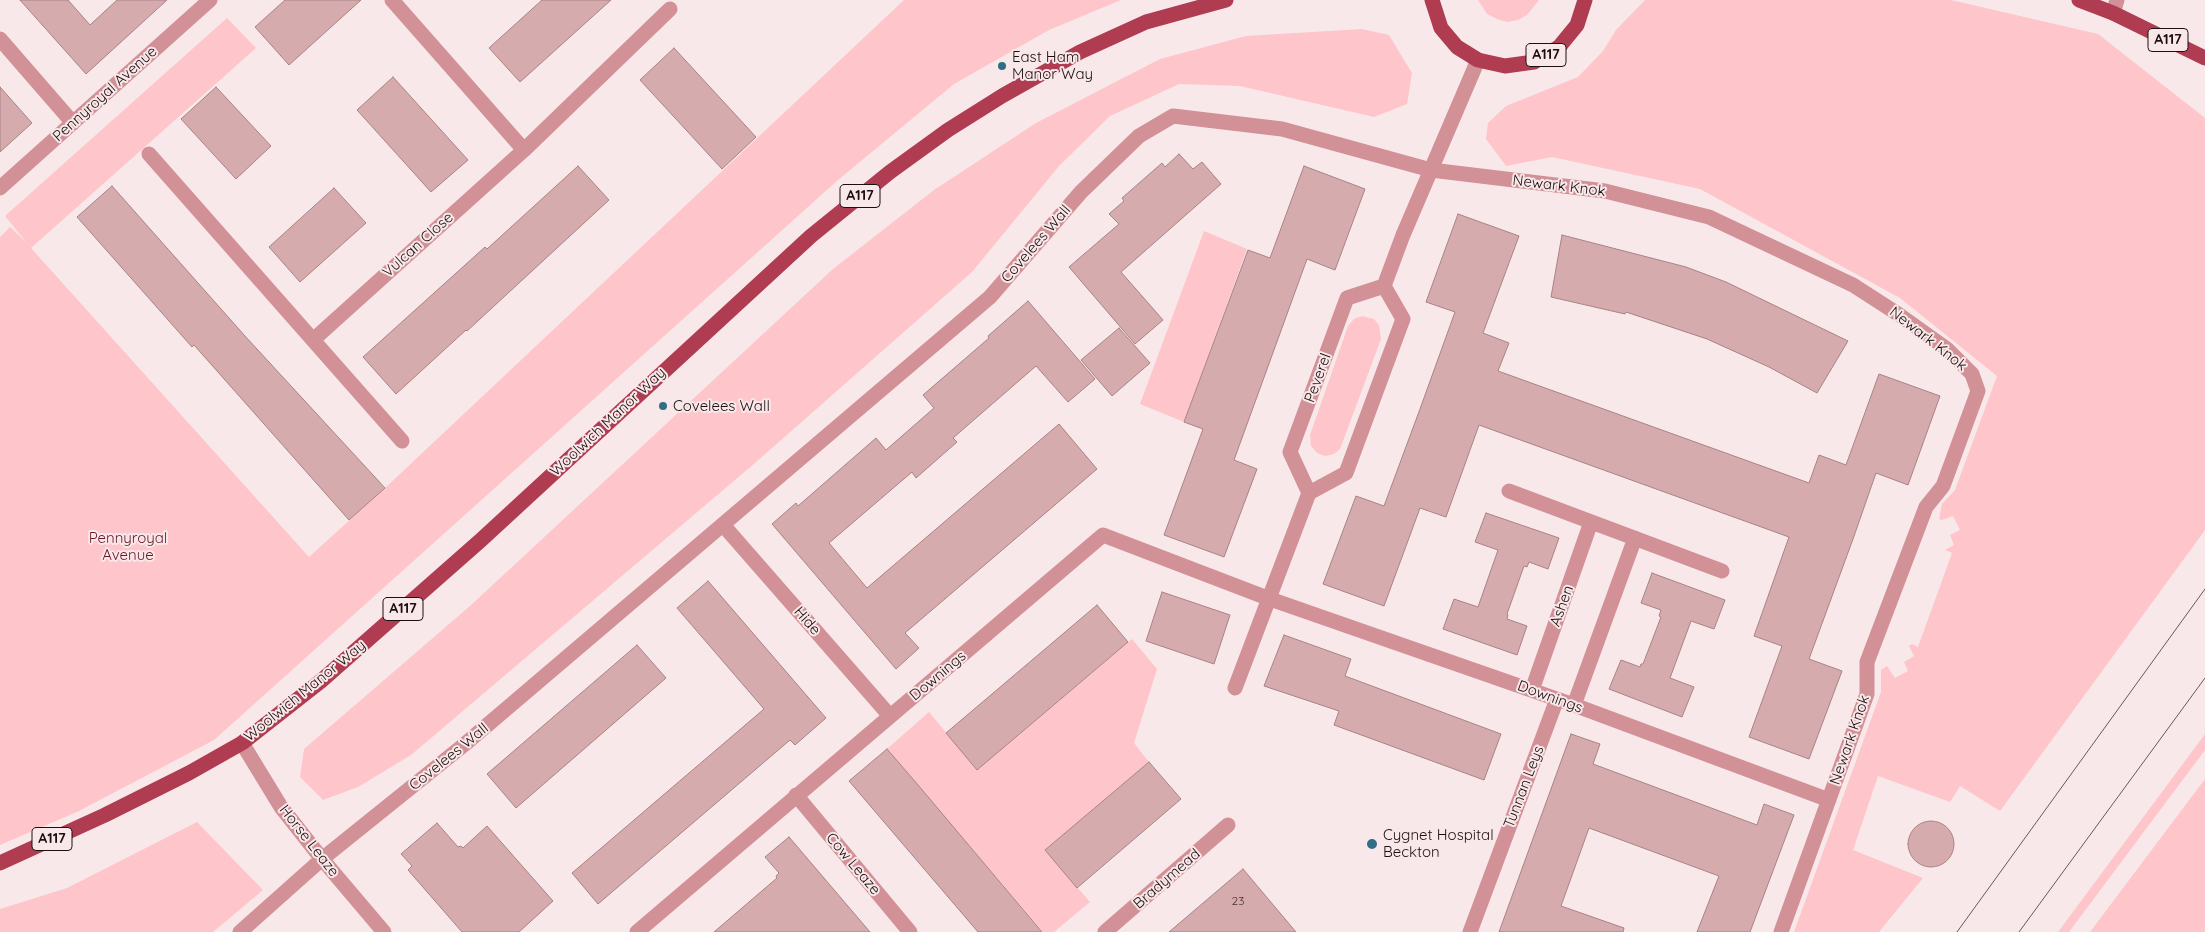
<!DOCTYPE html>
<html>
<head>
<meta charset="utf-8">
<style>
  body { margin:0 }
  canvas { display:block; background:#f9e8e9 }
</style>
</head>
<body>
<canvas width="2205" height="932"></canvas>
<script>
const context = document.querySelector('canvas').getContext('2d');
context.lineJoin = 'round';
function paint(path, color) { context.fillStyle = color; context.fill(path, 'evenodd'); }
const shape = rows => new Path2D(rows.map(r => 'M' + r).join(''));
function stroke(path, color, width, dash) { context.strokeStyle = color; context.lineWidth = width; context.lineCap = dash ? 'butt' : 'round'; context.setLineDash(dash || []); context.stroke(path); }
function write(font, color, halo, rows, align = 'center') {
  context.font = font + ' Quicksand,sans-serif'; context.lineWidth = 4; context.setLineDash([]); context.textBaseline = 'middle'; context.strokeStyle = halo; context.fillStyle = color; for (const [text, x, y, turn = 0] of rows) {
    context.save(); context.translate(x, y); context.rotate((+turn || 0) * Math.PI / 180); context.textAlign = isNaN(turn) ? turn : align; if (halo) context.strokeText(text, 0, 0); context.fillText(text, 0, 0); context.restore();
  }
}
const green = shape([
  [904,0,1121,0,1049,30,954,84,838,180,214,740,79,811,0,845,0,237,10,227,26,242,5,216,227,18,256,48,31,248,309,557,385,488],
  [1478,0,1539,0,1527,15,1518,20,1507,22,1497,19,1487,14],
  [1645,0,1951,0,2098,34,2205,118,2205,530,2000,811,1960,786,1950,802,1878,776,1853,850,1923,878,1879,932,1794,932,1881,692,1881,670,1887,666,1895,678,1908,671,1904,662,1914,656,1909,646,1912,644,1918,647,1952,553,1945,550,1954,545,1950,535,1960,530,1953,516,1942,520,1939,519,1942,504,1955,490,1997,376,1900,298,1700,189,1552,157,1506,166,1486,139,1488,123,1506,106,1578,77,1603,51,1616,30],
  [1362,29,1389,35,1412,73,1407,104,1374,117,1240,86,1179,84,1110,116,1059,166,972,272,755,463,411,755,358,787,323,800,300,777,304,749,470,606,833,269,934,190,1036,123,1160,59,1246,36],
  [1204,231,1247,249,1184,422,1140,404],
  [1362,316,1374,319,1379,325,1381,339,1340,449,1334,454,1325,456,1317,453,1311,446,1310,435,1348,326,1354,319],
  [1132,639,1157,669,1134,743,1149,762,1045,850,1090,902,1054,932,1043,932,887,749,929,712,977,770],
  [2205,734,2205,750,2069,932,2058,932],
  [2205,779,2205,932,2090,932],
  [197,822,263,890,213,932,0,932,0,909,67,888]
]);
const building = shape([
  [20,0,68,0,90,25,117,0,167,0,86,74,20,0],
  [285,0,361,0,289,65,255,27,285,0],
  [542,0,611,0,520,82,489,48,542,0],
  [674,48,756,137,722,169,640,80,674,48],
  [393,77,468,160,431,192,357,110,393,77],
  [0,87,32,123,0,152,0,87],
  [216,87,271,146,236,179,181,119,216,87],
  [1179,154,1193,169,1202,162,1221,184,1121,272,1163,320,1135,344,1069,267,1119,224,1109,214,1124,201,1122,198,1162,163,1165,167,1179,154],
  [578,166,609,200,467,331,466,330,396,394,363,357,485,247,487,249,578,166],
  [1304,166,1365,189,1335,270,1307,259,1234,460,1257,469,1224,557,1164,535,1203,429,1184,422,1248,250,1270,258,1304,166],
  [112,186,245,336,385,488,349,520,194,345,192,347,77,217,112,186],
  [334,188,366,223,300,282,269,247,334,188],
  [1458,214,1519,236,1483,333,1509,343,1498,371,1809,483,1819,455,1846,465,1879,374,1940,396,1908,485,1876,473,1853,539,1809,659,1842,671,1809,759,1749,737,1782,646,1754,636,1789,537,1479,425,1446,517,1420,508,1384,606,1323,584,1356,496,1384,506,1420,409,1455,312,1426,302,1458,214],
  [1562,235,1686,267,1726,282,1848,341,1817,393,1769,367,1707,339,1626,312,1625,314,1551,297,1562,235],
  [1028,301,1095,379,1068,402,1036,366,953,438,957,442,916,478,912,472,829,543,867,588,1059,424,1097,469,905,633,919,648,896,669,772,524,796,503,798,506,876,438,886,450,934,408,923,395,989,338,988,336,1028,301],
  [1119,328,1150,363,1112,396,1081,360,1119,328],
  [1486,513,1559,538,1548,569,1529,562,1527,567,1524,566,1507,614,1508,615,1507,619,1527,626,1517,655,1443,629,1454,599,1478,607,1498,550,1475,542,1486,513],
  [1652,573,1725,600,1714,629,1691,621,1670,678,1694,687,1682,717,1609,689,1621,660,1640,667,1641,664,1643,664,1661,617,1659,616,1661,610,1641,603,1652,573],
  [708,581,826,718,795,745,790,740,598,904,572,873,764,709,677,608,708,581],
  [1162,592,1230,615,1214,664,1146,641,1162,592],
  [1097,605,1128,642,977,770,946,733,1097,605],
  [1284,635,1351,659,1345,676,1501,734,1484,780,1334,725,1339,711,1264,686,1284,635],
  [637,645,666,678,516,808,487,774,637,645],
  [1571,734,1600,744,1593,764,1757,825,1764,804,1794,815,1750,932,1697,932,1719,876,1589,828,1561,906,1624,928,1623,932,1499,932,1571,734],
  [887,749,918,785,1042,932,978,932,931,877,849,781,887,749],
  [1149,762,1181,799,1077,888,1045,850,1149,762],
  '1908 844a23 23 0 1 1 46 0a23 23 0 1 1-46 0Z',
  [437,823,458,847,461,846,463,848,487,826,553,901,519,932,462,932,408,870,412,866,401,854,437,823],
  [789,837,870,932,714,932,777,878,776,876,779,873,765,857,789,837],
  [1243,869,1296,932,1169,932,1243,869]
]);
const minor = shape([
  [392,0,524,150],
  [2113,13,2117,0],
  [0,39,73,123],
  [149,154,402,441],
  [0,188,210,0],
  [1384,286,1403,235,1478,60],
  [313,340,524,150,670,9],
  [1509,491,1722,571],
  [1309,493,1290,452,1347,298,1384,286],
  [724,526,890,716],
  [1235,688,1309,493,1346,473,1403,319,1384,286],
  [1532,690,1591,522],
  [1574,705,1635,538],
  [242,743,281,807,322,859,384,932],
  [796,795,910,932],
  [240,932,322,859,465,744,990,297,1081,192,1139,136,1173,116,1282,129,1431,170,1605,191,1709,217,1853,285,1898,314,1947,349,1972,374,1978,391,1943,486,1926,507,1867,662,1867,694,1781,932],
  [637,932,1103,535,1270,599,1574,705,1829,800],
  [1105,932,1228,825],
  [1470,932,1557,699]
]);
const major = shape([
  [1432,0,1441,28,1457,47,1478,60,1505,66,1534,62,1559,47,1577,25,1585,0],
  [2079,0,2113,13,2205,58],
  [0,863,105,815,189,773,242,743,321,681,481,540,811,236,890,172,948,130,1002,96,1080,52,1146,22,1226,0]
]);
const tram = shape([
  [1957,932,2205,589],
  [2019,932,2205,678]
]);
const markers = [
  [1002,66,5,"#2f6e83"],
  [663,406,5,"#2f6e83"],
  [1372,844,6,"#2f6e83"]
];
const numberNames = [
  ["23",1238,901]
];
const shields = [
  [2168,40,40],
  [1546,55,40],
  [860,196,40],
  [403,609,40],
  [52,839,40]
];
const shieldNames = [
  ["A117",2168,40],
  ["A117",1546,55],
  ["A117",860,196],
  ["A117",403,609],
  ["A117",52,839]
];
const poiNames = [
  ["East Ham",1012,57],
  ["Manor Way",1012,74],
  ["Covelees Wall",673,406],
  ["Cygnet Hospital",1383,835],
  ["Beckton",1383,852]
];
const streetNames = [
  ["Pennyroyal Avenue",105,94,-42],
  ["Newark Knok",1559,186,7],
  ["Covelees Wall",1036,244,-49],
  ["Vulcan Close",418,245,-42],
  ["Newark Knok",1928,339,38],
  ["Peverel",1318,378,-70],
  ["Woolwich Manor Way",608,422,-43],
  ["Ashen",1562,606,-70],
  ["Hide",807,621,49],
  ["Downings",938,676,-40],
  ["Woolwich Manor Way",305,691,-39],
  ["Downings",1550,697,20],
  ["Newark Knok",1850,740,-71],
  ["Covelees Wall",449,757,-39],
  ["Tunnan Leys",1524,787,-69],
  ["Horse Leaze",309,841,52],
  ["Cow Leaze",853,864,50],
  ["Bradymead",1167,879,-41]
];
const parkNames = [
  ["Pennyroyal",128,538],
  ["Avenue",128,555]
];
paint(green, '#fec5ca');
paint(building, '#d5abae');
stroke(building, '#a98285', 1);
stroke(minor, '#d29197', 15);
stroke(major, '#af3c51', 15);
stroke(tram, '#675859', 1);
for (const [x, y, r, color] of markers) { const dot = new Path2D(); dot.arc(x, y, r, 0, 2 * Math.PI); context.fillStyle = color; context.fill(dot); stroke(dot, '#f9e8e9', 2); }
write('12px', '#4b3638', null, numberNames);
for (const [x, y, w] of shields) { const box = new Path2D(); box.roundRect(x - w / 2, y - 11.5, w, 23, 4); context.fillStyle = '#f9e8e9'; context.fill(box); stroke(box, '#1d0f10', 1); }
write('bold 14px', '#1d0f10', null, shieldNames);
write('15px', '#1d0f10', '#f9e8e9', poiNames, 'left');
write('15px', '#1d0f10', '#f9e8e9', streetNames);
write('15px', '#6b1629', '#f9e8e9', parkNames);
</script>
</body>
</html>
